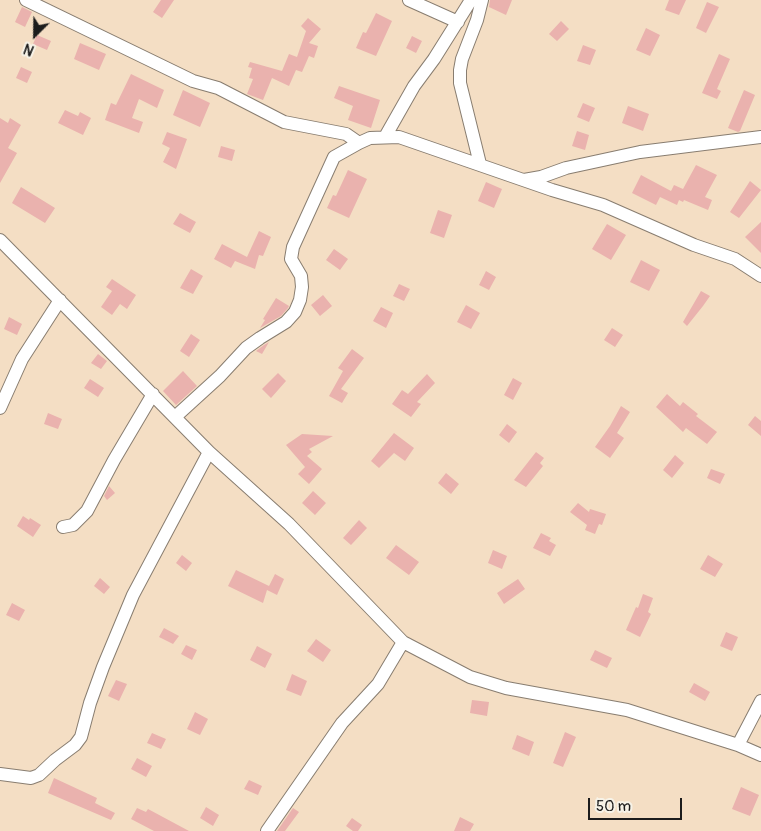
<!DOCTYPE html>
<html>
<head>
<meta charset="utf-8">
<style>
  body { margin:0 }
  #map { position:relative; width:761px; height:831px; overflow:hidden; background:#f4dec4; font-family:Pangolin,sans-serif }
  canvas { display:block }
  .north { position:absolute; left:10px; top:10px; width:50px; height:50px; -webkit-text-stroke:4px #f7f3e8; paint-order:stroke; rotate:203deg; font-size:14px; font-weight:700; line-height:20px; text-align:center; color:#1c1c1c }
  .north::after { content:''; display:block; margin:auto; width:18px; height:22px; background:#1c1c1c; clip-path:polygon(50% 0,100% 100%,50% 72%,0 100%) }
  .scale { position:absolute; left:588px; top:798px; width:94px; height:22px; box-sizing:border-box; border:2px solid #1c1c1c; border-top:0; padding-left:6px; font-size:15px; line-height:18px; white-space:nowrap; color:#1c1c1c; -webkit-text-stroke:4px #f7f3e8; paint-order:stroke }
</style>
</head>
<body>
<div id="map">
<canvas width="761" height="831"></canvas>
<div class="north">N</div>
<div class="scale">50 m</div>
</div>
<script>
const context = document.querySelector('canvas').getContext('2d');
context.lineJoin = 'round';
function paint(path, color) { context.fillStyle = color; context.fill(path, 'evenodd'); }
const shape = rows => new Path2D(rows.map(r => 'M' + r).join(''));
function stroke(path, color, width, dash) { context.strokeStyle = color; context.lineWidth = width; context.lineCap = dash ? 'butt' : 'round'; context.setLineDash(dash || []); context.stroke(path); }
const building = shape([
  [161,0,174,0,162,18,153,12],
  [490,0,512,0,506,15,489,7],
  [669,0,686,0,679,15,665,10],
  [707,2,719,7,706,33,696,28],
  [22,7,32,12,25,27,15,22],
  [376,13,392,21,376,56,356,48,363,32,366,33],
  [308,18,321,29,309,43,318,46,314,58,309,56,302,72,296,70,289,86,272,78,263,100,247,94,253,79,249,78,252,68,248,67,250,62,282,71,289,54,297,57,306,31,301,26],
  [561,21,569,29,557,41,549,34],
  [646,28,660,35,650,56,636,50],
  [37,35,51,41,47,50,33,44],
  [412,36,422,41,416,53,406,48],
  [80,43,106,54,99,70,74,59],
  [583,45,596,50,590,65,577,61],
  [719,54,730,59,717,89,721,91,717,99,702,93],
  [21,67,32,72,27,83,16,78],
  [131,74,164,90,157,108,139,99,132,118,143,122,139,133,105,120,111,103,116,105],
  [339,86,380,100,371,128,348,120,353,106,334,98],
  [183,90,210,103,200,127,173,115],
  [744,90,755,95,740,131,738,132,728,128],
  [583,103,595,108,589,122,577,117],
  [628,106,649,114,643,131,622,123],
  [65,110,78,116,80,112,91,118,83,135,58,123],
  [0,118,8,123,10,118,21,125,8,148,17,153,0,183],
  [577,131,589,135,585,150,572,146],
  [167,132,187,139,176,169,163,162,170,148,162,144],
  [221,146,235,150,232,161,218,157],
  [696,165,717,175,705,197,712,200,708,210,684,200,683,202,679,200,677,205,660,197,656,205,632,193,641,175,671,191,674,185,683,189],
  [348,170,367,179,349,218,327,208,333,195,336,196],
  [750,181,761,190,739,218,730,212],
  [486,182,502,189,494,208,478,201],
  [21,187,55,208,45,223,12,203],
  [438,210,452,215,444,238,430,233],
  [180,213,196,222,190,233,173,224],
  [761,222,761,253,745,237],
  [607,224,626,235,611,260,592,249],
  [259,231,271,237,263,256,259,255,255,269,235,261,231,268,214,259,222,244,247,257],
  [334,249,348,259,340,270,326,260],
  [641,260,660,270,649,291,630,282],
  [191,269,203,276,193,294,180,288],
  [486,271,496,277,489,290,479,285],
  [112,279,136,295,127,309,120,304,112,315,101,307,112,291,106,287],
  [399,284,410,289,404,301,393,296],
  [701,291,710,296,703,306,687,326,683,322],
  [323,295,332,306,320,316,311,305],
  [276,298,289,306,288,308,281,316,260,328,265,320,263,319],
  [466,305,480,313,471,329,457,322],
  [381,307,393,313,386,328,373,321],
  [9,317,22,324,17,335,4,329],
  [612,328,623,335,615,347,604,340],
  [191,334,200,340,189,357,180,351],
  [269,342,262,354,256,351,264,345],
  [352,349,364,358,341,389,348,393,342,403,329,396,343,371,338,368],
  [98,354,107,361,101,369,91,363],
  [183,371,197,386,176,405,163,391],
  [278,373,286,381,271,398,262,389],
  [427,374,435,383,417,402,421,404,411,417,392,404,402,390,408,394],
  [513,378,522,383,513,400,504,395],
  [90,379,104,388,98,397,84,388],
  [667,394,680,406,683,402,698,414,696,416,717,432,707,444,686,428,683,432,656,407],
  [621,406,630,412,617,433,624,438,610,458,595,447,610,426],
  [48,413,62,419,58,429,44,424],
  [755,416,761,421,761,436,748,425],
  [507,424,517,432,509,443,499,435],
  [394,433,414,448,405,461,394,453,379,468,371,461],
  [302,434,333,436,309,449,312,452,307,456,322,469,309,484,298,474,305,467,286,445],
  [536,452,544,458,540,463,543,466,526,487,514,480],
  [675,455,684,463,672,478,663,470],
  [711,469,725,474,720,484,707,478],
  [446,473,459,484,451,494,438,483],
  [109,486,115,493,107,500,104,496],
  [313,491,326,503,315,515,302,503],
  [578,503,589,512,590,509,606,514,602,525,599,524,595,534,585,530,587,525,570,512],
  [23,516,29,520,30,518,41,525,33,537,17,526],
  [359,520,367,528,351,545,343,538],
  [541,533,551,538,549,541,556,545,550,556,533,548],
  [396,545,419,562,409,575,386,558],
  [493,550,507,556,502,569,488,563],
  [182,555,192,563,186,571,176,563],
  [708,555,723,564,715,577,700,569],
  [236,570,269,586,268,588,275,574,284,579,277,595,267,590,263,603,228,586],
  [100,578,110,587,104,594,94,586],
  [518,579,525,589,504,604,497,593],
  [643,594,653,598,648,612,651,614,640,637,626,630,636,607,638,608],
  [12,603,25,610,19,621,6,615],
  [164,628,179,636,173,644,159,637],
  [726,632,738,637,732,651,720,646],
  [316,639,331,650,323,662,307,651],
  [186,645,197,650,192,660,181,654],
  [257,646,272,654,265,668,250,660],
  [595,650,612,658,607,668,590,660],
  [292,674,307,681,301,696,286,690],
  [116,680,127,684,119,701,108,696],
  [694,683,710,692,705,701,689,692],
  [472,700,489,702,487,716,470,713],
  [195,712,208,719,200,735,187,729],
  [565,732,576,737,563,767,553,763],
  [152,733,166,739,161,749,147,743],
  [517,735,534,742,529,756,512,749],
  [137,758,152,766,146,777,131,769],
  [54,778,97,798,95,803,115,813,111,820,48,793],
  [249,780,262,786,258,795,244,789],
  [741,787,759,795,750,816,732,809],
  [206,807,219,815,213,826,200,818],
  [137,808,146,812,148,809,189,831,154,831,131,819],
  [293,808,299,812,285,831,277,831],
  [460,817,474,824,470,831,454,831],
  [352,818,362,825,358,831,353,831,346,826]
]);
const street = shape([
  [26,0,193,81,218,88,284,122,346,134,359,143,370,138,399,137,552,190,603,205,694,245,735,259,761,276],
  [409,0,458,22],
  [385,137,414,86,434,59,471,0],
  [480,164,460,83,460,70,462,59,477,20,482,0],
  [524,180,541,177,566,168,640,152,761,137],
  [0,240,209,452,289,524,403,642,470,677,506,688,627,710,738,745,761,755],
  [0,408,22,359,60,300],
  [175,417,220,376,246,348,260,338,286,322,295,312,300,300,302,287,301,276,291,259,293,247,334,157,359,143],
  [63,527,73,525,87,511,114,460,153,394],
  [738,745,761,701],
  [0,774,31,778,39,775,55,760,75,745,81,737,90,703,103,667,133,595,209,452],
  [267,831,342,723,378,684,403,642]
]);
paint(building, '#eab2ae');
stroke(street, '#887d70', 14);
stroke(street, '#fff', 12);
</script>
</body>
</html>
